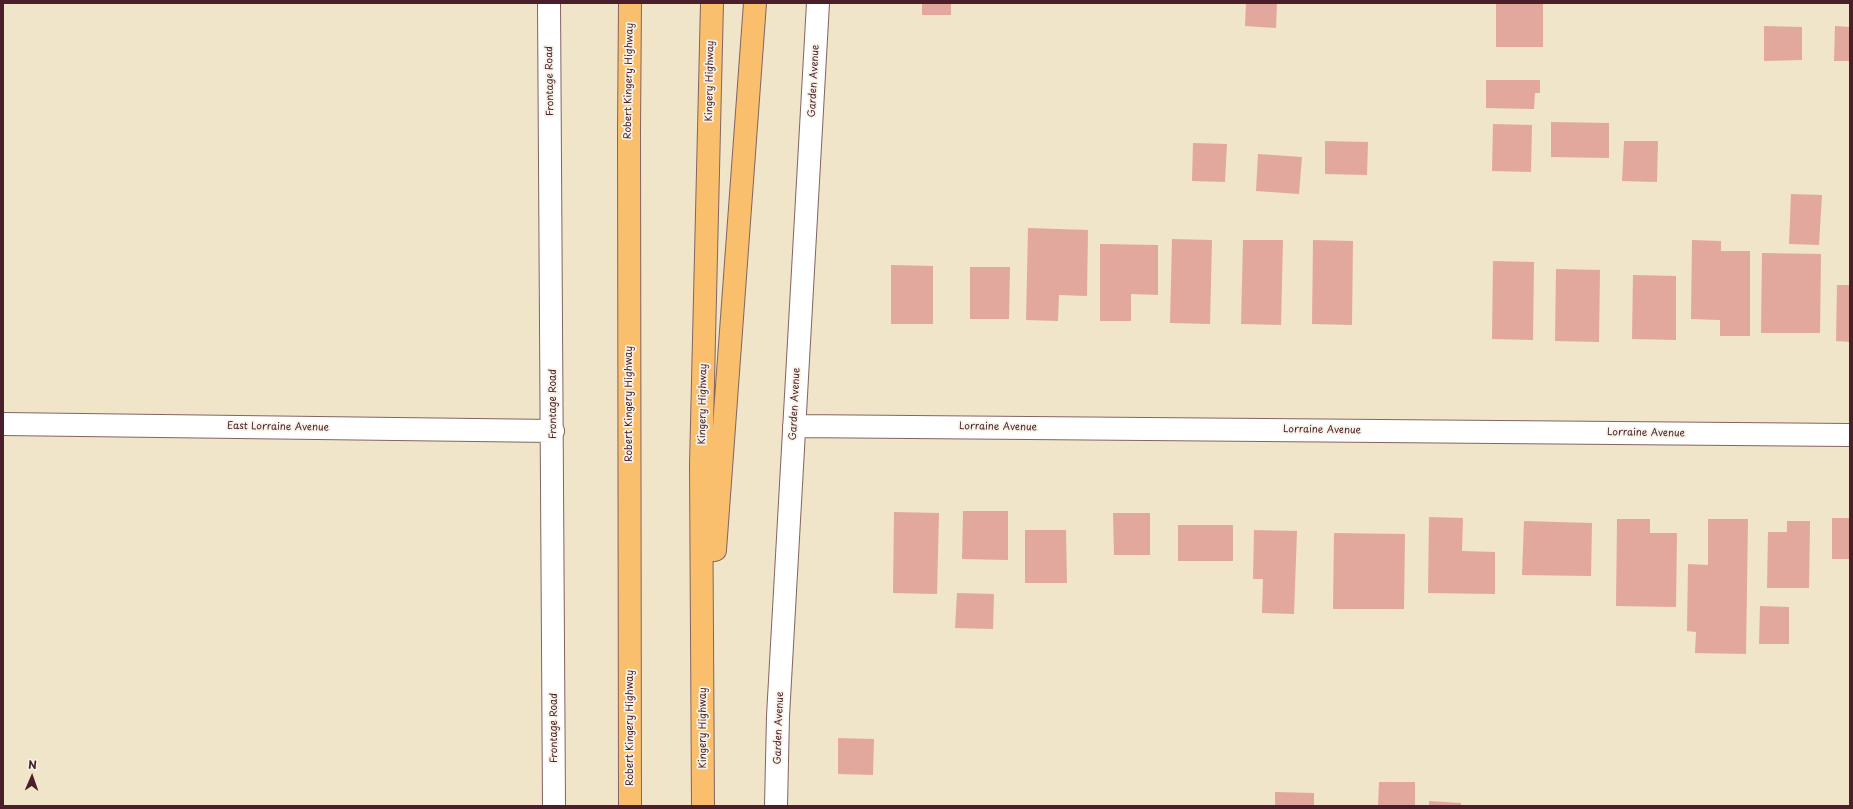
<!DOCTYPE html>
<html>
<head>
<meta charset="utf-8">
<style>
  body { margin:0 }
  #map { position:relative; width:1853px; height:809px; overflow:hidden; background:#f0e4c9; font-family:"Playpen Sans",sans-serif }
  canvas { display:block }
  .frame { position:absolute; inset:0; border:4px solid #4a1f2b; pointer-events:none }
  .north { position:absolute; left:12px; top:757px; width:40px; height:40px; -webkit-text-stroke:3px #f7f3e8; paint-order:stroke; rotate:2deg; font-size:11px; font-weight:700; line-height:16px; text-align:center; color:#4a1f2b }
  .north::after { content:''; display:block; margin:auto; width:14px; height:18px; background:#4a1f2b; clip-path:polygon(50% 0,100% 100%,50% 72%,0 100%) }
</style>
</head>
<body>
<div id="map">
<canvas width="1853" height="809"></canvas>
<div class="frame"></div>
<div class="north">N</div>
</div>
<script>
const context = document.querySelector('canvas').getContext('2d');
context.lineJoin = 'round';
function paint(path, color) { context.fillStyle = color; context.fill(path, 'evenodd'); }
const shape = rows => new Path2D(rows.map(r => 'M' + r).join(''));
function stroke(path, color, width, dash) { context.strokeStyle = color; context.lineWidth = width; context.lineCap = dash ? 'butt' : 'round'; context.setLineDash(dash || []); context.stroke(path); }
function write(font, color, halo, rows, align = 'center') {
  context.font = font + ' "Playpen Sans",sans-serif'; context.lineWidth = 3.5; context.setLineDash([]); context.textBaseline = 'middle'; context.strokeStyle = halo; context.fillStyle = color; for (const [text, x, y, turn = 0] of rows) {
    context.save(); context.translate(x, y); context.rotate((+turn || 0) * Math.PI / 180); context.textAlign = isNaN(turn) ? turn : align; if (halo) context.strokeText(text, 0, 0); context.fillText(text, 0, 0); context.restore();
  }
}
const building = shape([
  [922,3,951,3,951,15,922,15],
  [1246,3,1277,3,1276,28,1245,26],
  [1496,3,1543,3,1543,47,1496,47],
  [1764,26,1802,27,1802,60,1764,61],
  [1835,26,1850,27,1850,61,1834,61],
  [1486,80,1540,80,1540,93,1535,93,1534,109,1486,108],
  [1551,122,1609,123,1609,158,1551,157],
  [1493,124,1532,125,1531,172,1492,171],
  [1325,141,1368,142,1367,175,1325,174],
  [1624,141,1658,141,1657,182,1622,181],
  [1193,143,1227,144,1225,182,1192,181],
  [1258,154,1302,157,1299,194,1256,191],
  [1791,194,1822,195,1819,245,1789,244],
  [1028,228,1088,230,1087,296,1059,295,1058,321,1026,320],
  [1172,239,1212,240,1210,324,1170,323],
  [1243,240,1283,240,1281,325,1241,324],
  [1313,240,1353,241,1352,325,1312,324],
  [1692,240,1721,241,1721,251,1750,251,1750,336,1720,336,1720,320,1691,319],
  [1100,244,1158,245,1158,295,1131,294,1131,321,1100,321],
  [1762,253,1821,254,1820,333,1761,333],
  [1493,261,1534,262,1533,340,1492,339],
  [891,265,933,266,933,324,891,324],
  [970,267,1010,267,1009,319,970,319],
  [1556,269,1600,270,1599,342,1555,341],
  [1633,275,1676,276,1676,340,1632,339],
  [1837,285,1850,285,1850,342,1836,341],
  [963,511,1008,511,1008,560,962,559],
  [894,512,939,513,937,594,893,593],
  [1113,513,1150,513,1150,555,1114,555],
  [1429,517,1463,518,1462,551,1495,552,1495,594,1428,593],
  [1832,518,1850,518,1850,559,1832,559],
  [1617,519,1650,519,1650,533,1677,533,1676,607,1616,606],
  [1708,519,1748,519,1746,654,1695,653,1696,632,1687,631,1688,564,1708,565],
  [1524,521,1592,523,1591,576,1522,575],
  [1787,521,1810,521,1809,588,1767,588,1768,532,1787,532],
  [1178,525,1233,525,1233,561,1178,561],
  [1025,530,1066,530,1067,583,1025,583],
  [1254,530,1297,531,1294,614,1262,613,1263,579,1253,579],
  [1334,533,1405,534,1404,609,1333,609],
  [957,593,994,594,993,629,955,628],
  [1760,606,1789,607,1789,644,1759,644],
  [838,738,874,739,873,775,838,774],
  [1379,782,1415,782,1415,806,1378,806],
  [1275,792,1314,793,1314,806,1275,806],
  [1429,801,1461,803,1461,806,1429,806]
]);
const minor = shape([
  [549,3,554,806],
  [3,424,553,431],
  [794,426,1850,435],
  [776,806,778,716,818,3]
]);
const highway = shape([
  [715,550,755,3],
  [630,806,629,130,630,3],
  [703,806,701,465,712,3]
]);
const streetNames = [
  ["Frontage Road",550,81,-91],
  ["Robert Kingery Highway",629,81,-89],
  ["Kingery Highway",710,81,-89],
  ["Garden Avenue",814,81,-87],
  ["Frontage Road",553,404,-90],
  ["Robert Kingery Highway",629,404,-90],
  ["Kingery Highway",703,404,-89],
  ["Garden Avenue",795,404,-87],
  ["East Lorraine Avenue",278,427,1],
  ["Lorraine Avenue",998,427,1],
  ["Lorraine Avenue",1322,430,1],
  ["Lorraine Avenue",1646,433,1],
  ["Frontage Road",554,728,-90],
  ["Robert Kingery Highway",630,728,-90],
  ["Kingery Highway",703,728,-90],
  ["Garden Avenue",779,728,-88]
];
paint(building, '#e2a89d');
stroke(minor, '#846462', 24);
stroke(highway, '#846462', 24);
stroke(minor, '#fff', 22);
stroke(highway, '#f9bf6d', 22);
write('10px', '#4a1f2b', '#f7f3e8', streetNames);
</script>
</body>
</html>
